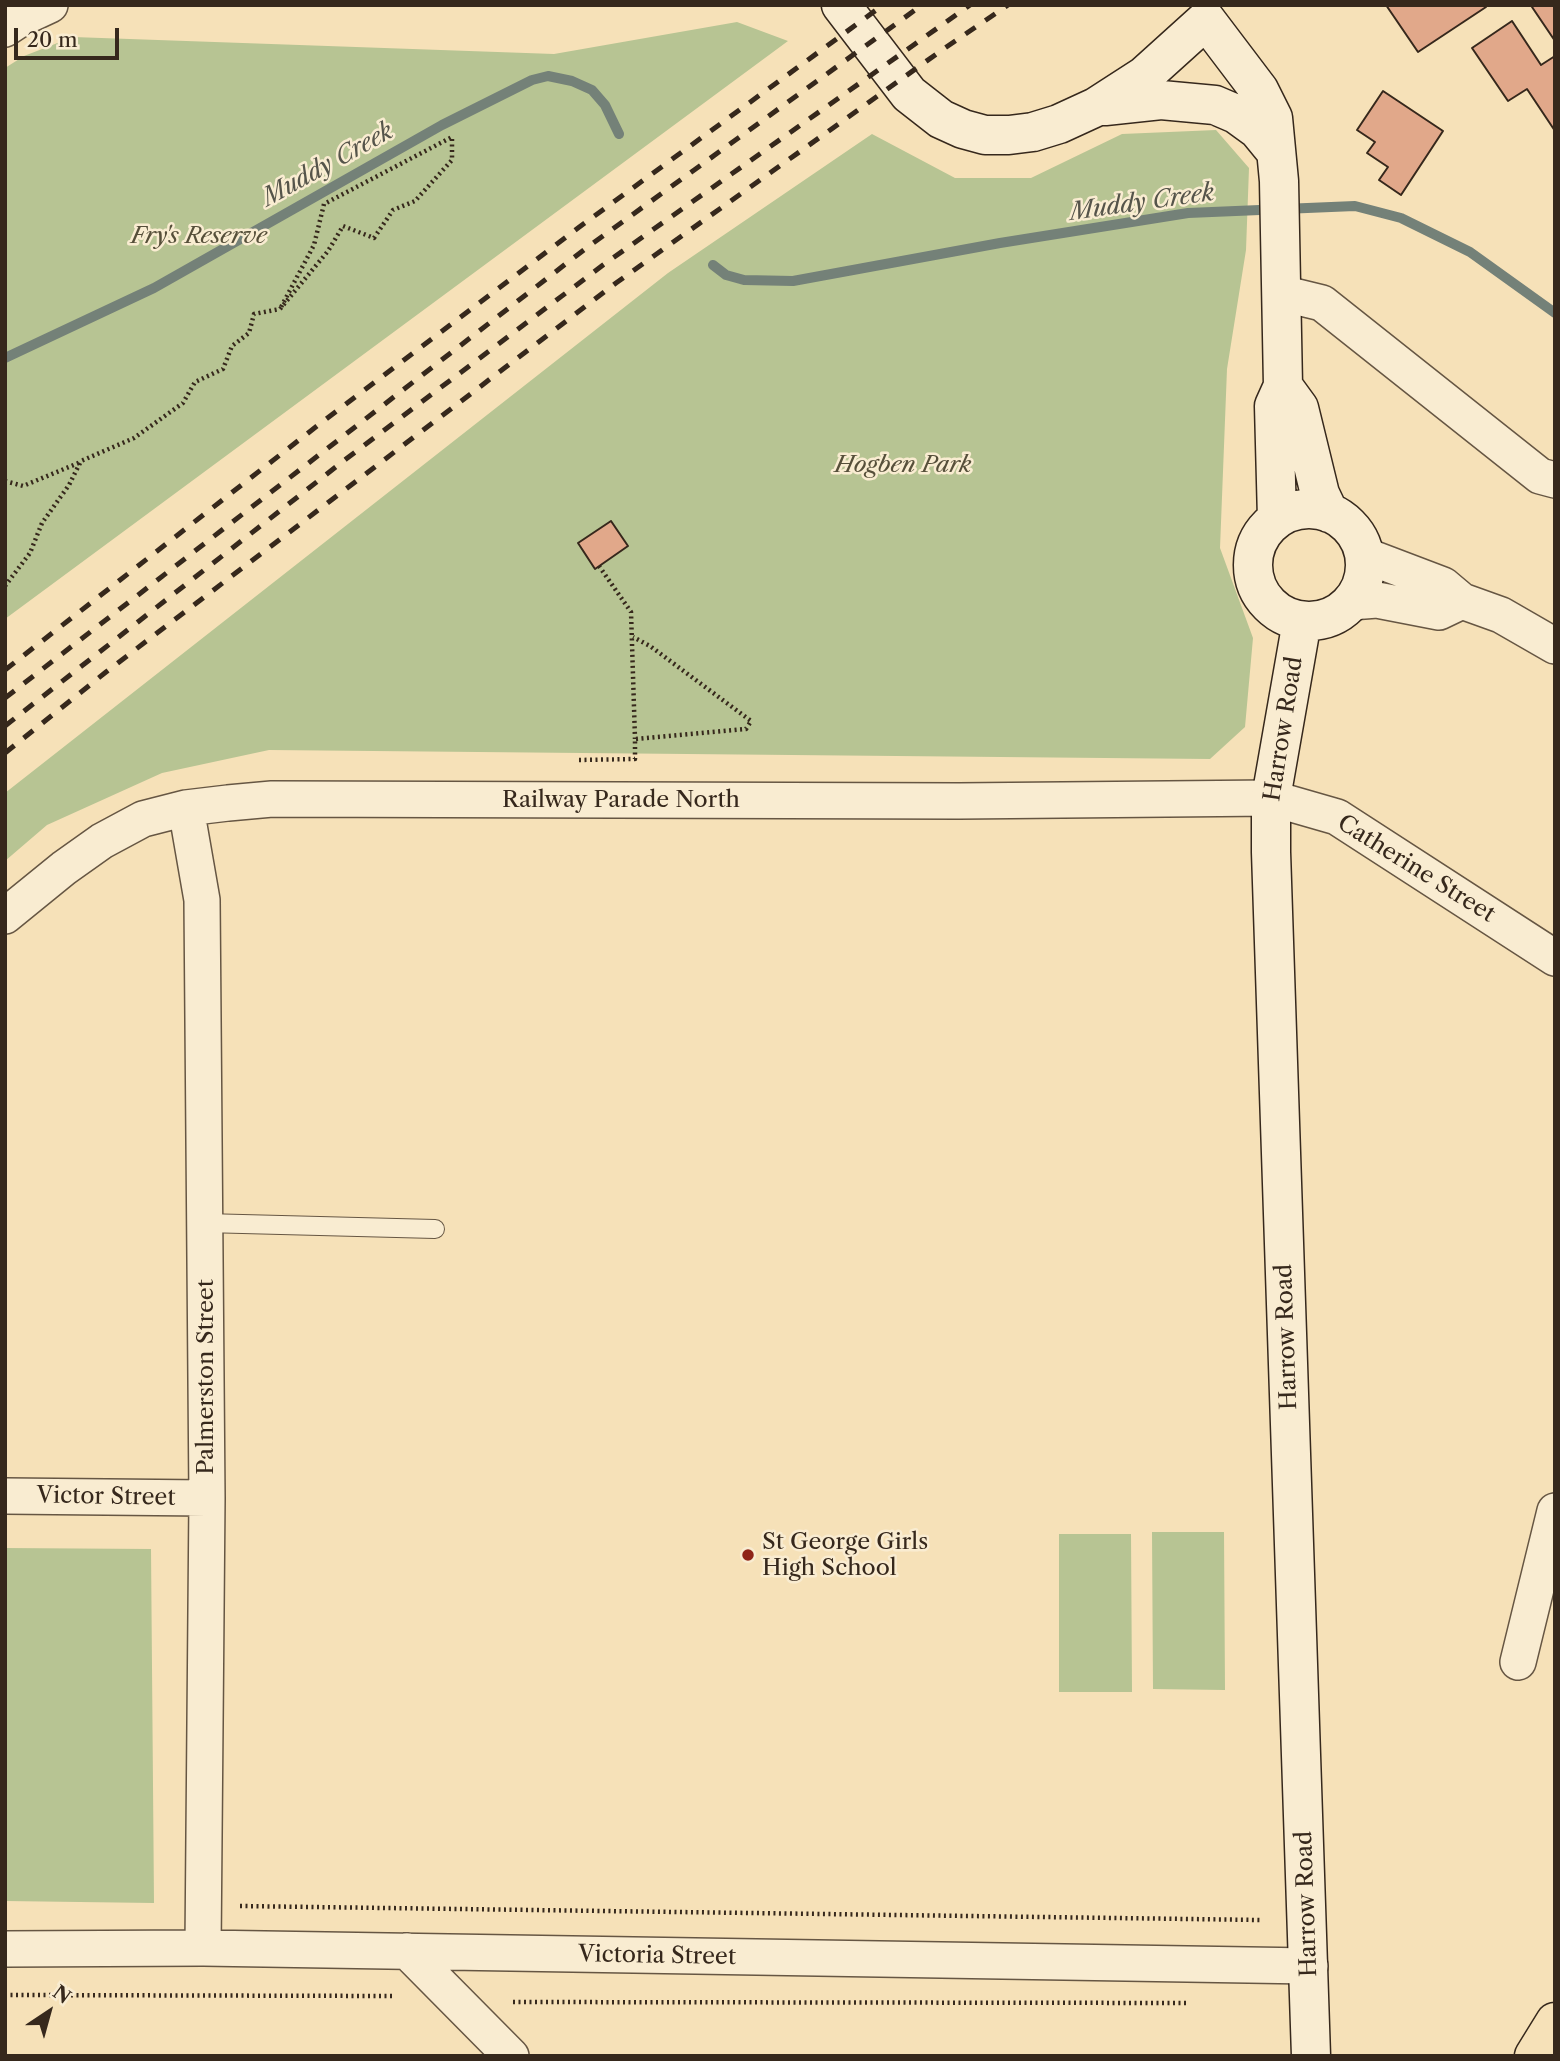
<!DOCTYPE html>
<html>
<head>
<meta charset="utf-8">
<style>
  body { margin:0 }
  #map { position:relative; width:1560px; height:2061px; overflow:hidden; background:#f6e1b8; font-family:"Libre Caslon Text",serif }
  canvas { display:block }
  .frame { position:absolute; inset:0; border:7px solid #36281c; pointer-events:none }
  .north { position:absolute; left:14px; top:1977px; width:70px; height:70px; -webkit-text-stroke:5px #f9ecd1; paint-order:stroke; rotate:36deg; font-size:19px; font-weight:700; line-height:28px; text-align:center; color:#36281c }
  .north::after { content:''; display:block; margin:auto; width:24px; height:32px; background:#36281c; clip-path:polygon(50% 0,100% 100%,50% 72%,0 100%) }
  .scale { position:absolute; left:14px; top:28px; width:105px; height:32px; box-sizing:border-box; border:4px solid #36281c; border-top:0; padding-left:9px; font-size:21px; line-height:24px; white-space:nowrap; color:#36281c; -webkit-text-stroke:5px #f9ecd1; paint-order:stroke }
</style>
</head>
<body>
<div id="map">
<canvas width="1560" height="2061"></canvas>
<div class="frame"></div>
<div class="north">N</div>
<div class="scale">20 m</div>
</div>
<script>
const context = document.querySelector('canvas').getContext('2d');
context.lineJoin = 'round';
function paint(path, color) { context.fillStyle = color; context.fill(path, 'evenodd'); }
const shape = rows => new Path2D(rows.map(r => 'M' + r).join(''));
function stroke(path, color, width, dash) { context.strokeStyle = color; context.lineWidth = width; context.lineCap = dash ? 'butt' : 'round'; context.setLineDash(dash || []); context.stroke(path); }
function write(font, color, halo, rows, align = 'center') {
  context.font = font + ' "Libre Caslon Text",serif'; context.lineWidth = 5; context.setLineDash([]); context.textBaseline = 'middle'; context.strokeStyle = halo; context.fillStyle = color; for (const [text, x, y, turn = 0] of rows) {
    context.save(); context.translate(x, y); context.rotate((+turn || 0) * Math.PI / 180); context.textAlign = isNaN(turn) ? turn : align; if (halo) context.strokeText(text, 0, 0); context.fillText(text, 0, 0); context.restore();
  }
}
const green = shape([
  [737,22,788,41,5,619,5,68,24,56,73,37,554,54],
  [1216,130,1249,168,1246,250,1227,369,1220,548,1253,638,1245,727,1210,759,269,750,162,773,47,825,5,861,5,793,668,273,872,134,955,178,1031,178,1122,134],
  [1152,1532,1224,1532,1225,1690,1153,1689],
  [1059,1534,1131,1534,1132,1692,1059,1692],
  [5,1548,151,1549,154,1903,5,1901]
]);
const stream = shape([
  [713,265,726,275,744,280,793,281,1000,243,1188,213,1355,206,1401,218,1470,252,1555,313],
  [5,358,154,288,442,125,532,80,548,76,572,81,592,90,605,105,619,134]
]);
const building = shape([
  [1386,5,1485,5,1486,7,1418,52,1386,5],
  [1535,5,1555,5,1555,41,1532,7,1535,5],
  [1512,21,1541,65,1555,56,1555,131,1527,89,1508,101,1472,48,1512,21],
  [1383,91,1443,131,1401,195,1379,180,1388,167,1367,153,1375,142,1357,130,1383,91],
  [611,521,628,546,595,569,578,543,611,521]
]);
const path = shape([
  [5,481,23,486,81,462],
  [599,566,631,612,635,739],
  [5,586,30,553,42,523,69,485,81,461,134,438,183,403,195,382,223,369,232,346,249,333,254,314,280,309,328,251,343,226,374,238,393,210,415,201,452,160,452,137,324,204,314,245,280,309],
  [579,760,635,759,635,739,746,729,751,721,650,646,633,637],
  [240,1906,1261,1920],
  [5,1995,393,1996],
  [513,2002,1188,2003]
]);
const service = shape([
  [204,1223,435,1229]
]);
const minor = shape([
  [5,29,20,19,50,5],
  [1281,293,1322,303,1540,476,1555,480],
  [1364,555,1443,585,1462,601,1501,615,1555,646],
  [1351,602,1377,600,1439,612,1462,601],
  [186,808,202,900,207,1498,203,1948],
  [5,916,64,868,102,841,143,819,186,808,228,803,272,799,959,801,1271,798,1337,817,1555,958],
  [5,1496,207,1498],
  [1518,1662,1555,1511],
  [5,1949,203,1948,1310,1966],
  [407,1951,511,2056]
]);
const secondary = shape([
  [841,5,909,94,941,119,963,129,985,135,1009,135,1033,132,1059,124,1096,107,1144,76,1206,20,1259,90,1273,118,1279,181,1283,386,1274,406,1277,519],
  [1105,106,1161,100,1215,105,1236,114,1258,130,1276,152],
  [1283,386,1299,408,1320,494,1329,513],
  '1253 565a56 56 0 1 1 112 0a56 56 0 1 1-112 0Z',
  [1302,621,1271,798,1271,852,1311,2056]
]);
const trunk = shape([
  [1534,2056,1555,2022]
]);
const rail = shape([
  [5,670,317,426,578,228,883,5],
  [5,698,585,249,922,5],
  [5,726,346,459,603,265,970,5],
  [5,753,106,672,616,283,942,50,1008,5]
]);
const markers = [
  [748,1555,7,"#8f2418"]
];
const parkNames = [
  ["Fry's Reserve",199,236],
  ["Hogben Park",903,465]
];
const streetNames = [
  ["Harrow Road",1284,729,-81],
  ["Railway Parade North",621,800],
  ["Catherine Street",1416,869,32],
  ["Harrow Road",1287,1337,-92],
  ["Palmerston Street",206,1377,-90],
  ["Victor Street",106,1497,1],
  ["Harrow Road",1307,1904,-92],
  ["Victoria Street",657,1956,1]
];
const poiNames = [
  ["St George Girls",762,1542],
  ["High School",762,1568]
];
const waterNames = [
  ["Muddy Creek",328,165,-29],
  ["Muddy Creek",1142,203,-8]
];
paint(green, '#b7c493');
stroke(stream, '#748178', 10);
paint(building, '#e1a88a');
stroke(building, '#36281c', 2);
stroke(service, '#665643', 20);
stroke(minor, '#665643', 38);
stroke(secondary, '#36281c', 41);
stroke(trunk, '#36281c', 41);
stroke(path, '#36281c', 4.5, [2, 3.5]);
stroke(service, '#f9ecd1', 18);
stroke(minor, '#f9ecd1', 35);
stroke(secondary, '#f9ecd1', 38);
stroke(trunk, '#f6e1b8', 38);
stroke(rail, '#36281c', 5, [12, 12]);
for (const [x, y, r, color] of markers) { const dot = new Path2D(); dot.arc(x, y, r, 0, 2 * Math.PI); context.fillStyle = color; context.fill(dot); stroke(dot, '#f9ecd1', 2.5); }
write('italic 23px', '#564f3a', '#f9ecd1', parkNames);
write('23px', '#36281c', '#f9ecd1', streetNames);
write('23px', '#36281c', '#f9ecd1', poiNames, 'left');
write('italic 24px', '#55544a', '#f9ecd1', waterNames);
</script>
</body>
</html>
